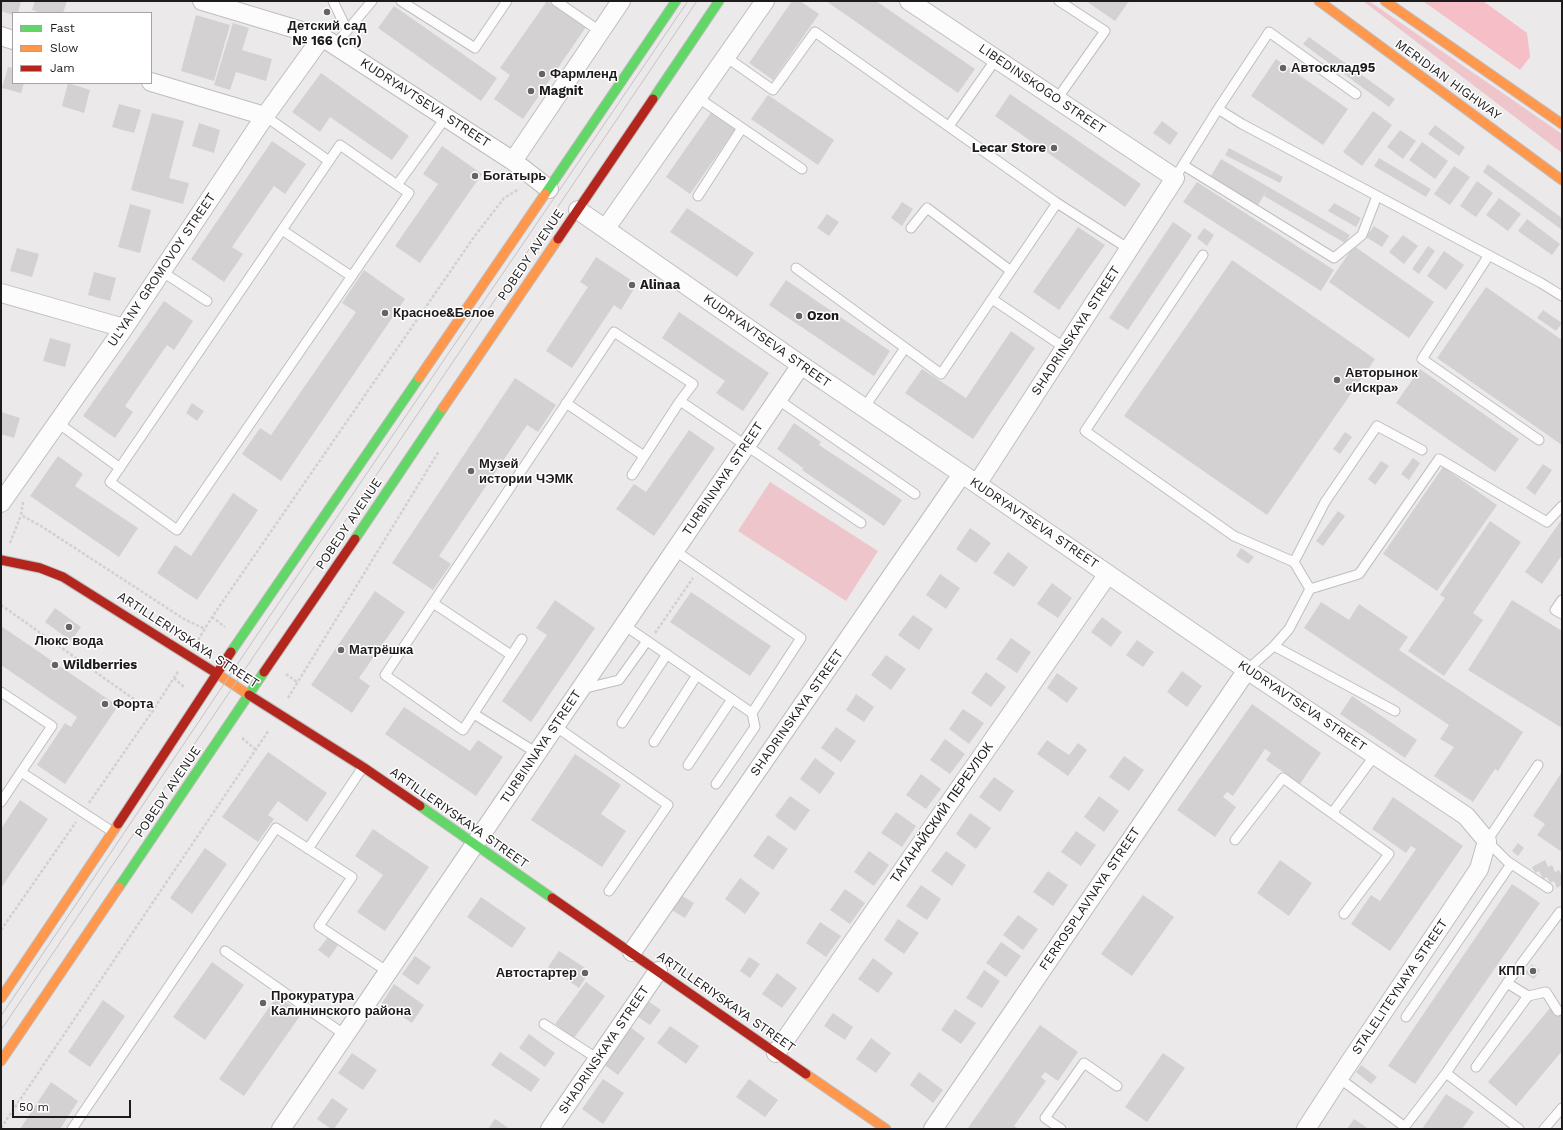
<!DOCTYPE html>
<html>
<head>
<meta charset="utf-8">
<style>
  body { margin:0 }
  #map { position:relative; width:1563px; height:1130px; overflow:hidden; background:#ece9ea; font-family:"Work Sans",sans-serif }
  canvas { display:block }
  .frame { position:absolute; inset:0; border:2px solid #1d1b1c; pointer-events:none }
  .legend { position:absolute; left:12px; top:12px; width:140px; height:72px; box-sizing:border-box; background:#fff; border:1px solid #a5a4a4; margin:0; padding:5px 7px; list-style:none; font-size:12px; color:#1d1b1c }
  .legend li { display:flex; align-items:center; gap:8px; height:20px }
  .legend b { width:20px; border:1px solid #a5a4a4 }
  .scale { position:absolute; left:12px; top:1100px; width:119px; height:18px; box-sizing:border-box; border:2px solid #1d1b1c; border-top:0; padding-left:5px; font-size:12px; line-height:14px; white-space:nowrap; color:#1d1b1c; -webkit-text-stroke:3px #fff; paint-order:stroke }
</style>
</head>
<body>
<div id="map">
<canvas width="1563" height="1130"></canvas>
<div class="frame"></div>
<ul class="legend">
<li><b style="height:5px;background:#63d668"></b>Fast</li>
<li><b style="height:5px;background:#ff974d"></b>Slow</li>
<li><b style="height:5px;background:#b3261e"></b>Jam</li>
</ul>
<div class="scale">50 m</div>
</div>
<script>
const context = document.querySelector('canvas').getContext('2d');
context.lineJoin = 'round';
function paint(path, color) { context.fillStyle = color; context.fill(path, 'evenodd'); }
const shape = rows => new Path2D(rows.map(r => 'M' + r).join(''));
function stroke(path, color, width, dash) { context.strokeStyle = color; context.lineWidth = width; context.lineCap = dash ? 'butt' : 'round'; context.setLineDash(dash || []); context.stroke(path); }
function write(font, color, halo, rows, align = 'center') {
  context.font = font + ' "Work Sans",sans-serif'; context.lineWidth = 3; context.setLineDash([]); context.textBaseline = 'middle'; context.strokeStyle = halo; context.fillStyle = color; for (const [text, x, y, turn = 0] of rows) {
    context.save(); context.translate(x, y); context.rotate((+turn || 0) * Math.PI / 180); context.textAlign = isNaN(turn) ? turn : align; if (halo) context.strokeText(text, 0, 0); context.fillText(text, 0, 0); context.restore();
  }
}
const green = shape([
  [1363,1,1369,1,1562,134,1562,153],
  [770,482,878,551,846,601,738,531]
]);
const forest = shape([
  [1423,1,1483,1,1527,33,1530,57,1520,70]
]);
const building = shape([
  [1,1,21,1,18,13,13,13,13,15,1,11],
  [35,1,67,1,63,13,41,13,32,10],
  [547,1,586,27,523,119,494,99,510,75,500,68],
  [792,1,800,1,819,14,773,80,749,63],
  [826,1,876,1,975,69,958,93],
  [1086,1,1129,1,1115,21],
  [394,6,497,78,481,101,378,28],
  [196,15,230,25,214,81,181,71],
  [233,23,249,28,242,50,272,59,266,81,236,72,230,90,214,85],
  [1309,37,1395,99,1389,107,1303,44],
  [1276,59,1348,109,1323,145,1251,96],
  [8,67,13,68,13,83,24,83,21,93,2,88],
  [321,73,409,136,392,160,330,117,320,132,292,112],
  [68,83,90,90,84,113,62,106],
  [1010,94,1141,184,1125,207,995,116],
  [768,95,834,140,818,165,751,119],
  [119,104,141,110,134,133,112,127],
  [712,111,736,128,690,194,666,177],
  [1373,111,1392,125,1362,166,1343,152],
  [152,113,184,121,169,178,189,183,183,204,131,190],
  [1162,121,1178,133,1170,145,1153,133],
  [199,123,220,130,214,153,192,146],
  [1435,125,1465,147,1459,156,1428,134],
  [1400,130,1416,141,1403,159,1387,147],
  [272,141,306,164,285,194,274,186,232,247,243,254,224,282,191,259],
  [1422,142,1448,161,1435,179,1409,160],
  [442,146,482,174,420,263,395,246,438,184,423,174],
  [1229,148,1283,177,1280,183,1225,155],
  [1379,158,1431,189,1426,197,1374,166],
  [1221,159,1350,235,1345,243,1264,196,1267,190,1257,207,1209,179],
  [1488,164,1562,218,1562,230,1483,172],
  [1454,166,1470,177,1450,205,1434,194],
  [1477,181,1493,193,1476,217,1460,206],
  [1197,182,1334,270,1321,291,1183,202],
  [1499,198,1521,214,1508,231,1486,215],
  [902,202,913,209,902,226,891,218],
  [1334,203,1361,218,1356,227,1328,211],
  [130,204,151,210,140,253,118,247],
  [687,208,754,253,737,277,670,232],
  [827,214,839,222,829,236,817,228],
  [1527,219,1560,244,1552,255,1518,231],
  [1173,222,1192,235,1128,330,1109,318],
  [1374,226,1389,236,1382,247,1366,237],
  [1078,227,1105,245,1059,310,1033,292],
  [1204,228,1214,235,1207,246,1197,238],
  [1403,235,1418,246,1404,264,1389,252],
  [1354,246,1434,302,1409,338,1329,282],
  [1428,246,1435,251,1419,274,1412,269],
  [17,248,39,254,32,277,10,271],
  [1444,251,1464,265,1446,290,1427,276],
  [596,257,637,284,621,310,614,305,572,368,546,351,588,287,580,282],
  [1232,260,1375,359,1267,515,1124,416],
  [364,270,405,299,281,481,242,454,260,428,271,435,356,312,342,303],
  [94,272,116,278,110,301,88,295],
  [786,280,890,351,874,376,769,305],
  [1486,287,1562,340,1562,445,1437,358],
  [164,301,193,321,174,350,167,345,125,406,133,412,115,438,83,416],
  [1543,310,1562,323,1556,331,1537,318],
  [679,312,769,373,743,411,716,393,725,381,662,338],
  [1011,331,1035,348,973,439,905,393,922,369,966,398],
  [50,338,71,344,65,367,43,361],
  [1420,369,1519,439,1495,472,1396,403],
  [515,378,556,405,538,432,527,425,439,556,451,564,433,590,392,563],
  [192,403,204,411,197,421,186,413],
  [1,412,20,418,14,438,1,434],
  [794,423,821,442,819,445,902,500,884,526,802,470,809,460,803,468,777,449],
  [689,430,715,448,654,536,616,509,634,484,646,492],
  [1345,432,1352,437,1340,454,1333,449],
  [58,456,83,474,75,486,138,528,119,557,30,496],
  [1413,458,1420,463,1409,480,1401,474],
  [1381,461,1389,466,1375,485,1368,479],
  [1543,464,1552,470,1535,495,1526,488],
  [1443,467,1497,505,1437,591,1383,554],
  [233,493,258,510,197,600,157,573,175,545,191,556],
  [1338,511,1345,516,1323,546,1316,541],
  [1562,519,1562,555,1542,584,1525,572],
  [1490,521,1521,542,1473,613,1483,620,1444,676,1408,651,1445,598,1440,595],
  [970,528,991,543,976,563,956,549],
  [1241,548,1254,557,1248,564,1236,556],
  [1008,552,1028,567,1014,587,993,573],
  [940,574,960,588,946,609,926,595],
  [1052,583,1072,598,1058,618,1037,604],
  [375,591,405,612,359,678,370,686,352,713,311,685],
  [691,592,771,646,750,676,670,622],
  [555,600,595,628,531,722,502,701,547,635,536,628],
  [1512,600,1562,631,1562,728,1468,670],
  [1321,602,1349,620,1359,604,1408,637,1399,650,1523,732,1498,771,1495,769,1473,802,1434,776,1454,747,1440,739,1449,725,1304,628],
  [55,608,81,627,71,641,45,622],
  [913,615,933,629,919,650,898,635],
  [1102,617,1122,632,1111,647,1091,632],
  [1,626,118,706,65,784,37,765,65,723,71,727,77,717,1,665],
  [1011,638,1031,652,1017,673,996,659],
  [1137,640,1154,652,1143,667,1126,655],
  [886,655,906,669,891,690,871,675],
  [1182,671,1202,686,1187,707,1167,692],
  [986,672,1006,687,991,707,971,693],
  [1057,673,1078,688,1067,703,1047,688],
  [856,694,874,707,864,722,846,710],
  [1352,696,1417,740,1405,758,1340,714],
  [1252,704,1321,753,1300,784,1266,760,1271,753,1265,749,1233,796,1227,792,1223,797,1236,807,1215,837,1177,810],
  [404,707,470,751,478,740,503,757,476,796,385,734],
  [963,709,984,723,969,744,949,729],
  [836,727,856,741,841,762,821,748],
  [945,739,965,754,950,774,930,760],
  [1047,740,1069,755,1078,743,1087,750,1068,776,1037,754],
  [268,752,327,793,307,822,278,801,268,815,274,819,258,842,222,817],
  [575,754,621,785,601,814,626,831,602,867,531,820],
  [1124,756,1144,770,1129,791,1109,777],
  [815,758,835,773,820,794,800,779],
  [1562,772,1562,852,1537,835,1545,824,1533,816],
  [921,774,941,789,926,809,906,795],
  [994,777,1014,791,1000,812,979,797],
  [790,796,810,810,795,831,775,816],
  [1099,796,1119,811,1104,832,1084,817],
  [1393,797,1463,846,1390,951,1351,924,1371,895,1380,901,1416,849,1411,846,1406,853,1372,829],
  [20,800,48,819,1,888,1,829],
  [896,812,916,826,902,847,881,833],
  [970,813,991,828,976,849,956,834],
  [373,829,429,867,385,931,357,912,383,875,355,856],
  [1076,831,1096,845,1081,866,1061,852],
  [768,835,788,849,773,870,753,856],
  [1518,843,1524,848,1518,856,1512,851],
  [205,848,227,864,192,914,170,898],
  [869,851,889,865,874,886,854,872],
  [946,851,966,865,952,886,931,871],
  [1280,860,1312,883,1289,916,1257,893],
  [1545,860,1548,867,1552,865,1555,872,1559,870,1562,876,1562,885,1557,888,1554,881,1550,883,1547,877,1543,879,1539,871,1535,873,1532,867],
  [1048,871,1068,885,1053,906,1033,892],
  [740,878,760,893,745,914,725,899],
  [1512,884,1540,903,1415,1084,1388,1066],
  [921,885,941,899,927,920,906,906],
  [845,889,865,903,850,924,830,910],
  [679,894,694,903,685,918,670,909],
  [1143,895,1174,917,1132,976,1101,954],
  [481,897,526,928,512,948,467,917],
  [1018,915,1038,929,1023,950,1003,935],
  [898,919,919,933,904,954,884,940],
  [820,922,841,936,826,957,806,943],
  [328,937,338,945,329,958,318,950],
  [1001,942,1021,956,1006,977,986,963],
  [559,951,590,971,579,988,548,967],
  [415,956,431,967,418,985,402,974],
  [749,957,760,964,750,978,740,971],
  [873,958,893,973,878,993,858,979],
  [212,962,244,985,205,1040,173,1017],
  [1532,964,1540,970,1534,979,1525,973],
  [984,970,1000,981,982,1008,966,998],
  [777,973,797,988,782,1008,762,994],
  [586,982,605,996,574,1038,555,1024],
  [394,984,424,1005,412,1023,382,1003],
  [277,996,302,1013,244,1096,219,1079],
  [644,998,661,1010,650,1025,634,1014],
  [103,1000,125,1016,90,1067,68,1052],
  [1551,1007,1562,1016,1562,1051,1516,1106,1488,1082],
  [955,1009,976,1023,961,1044,941,1030],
  [833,1013,853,1027,845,1040,824,1026],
  [626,1024,645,1038,618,1075,599,1061],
  [1040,1025,1078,1052,1058,1081,1045,1072,1041,1077,1046,1081,1014,1126,1019,1129,970,1129,968,1128],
  [670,1026,699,1046,686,1064,657,1043],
  [529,1034,555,1053,545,1067,519,1048],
  [871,1038,891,1053,876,1073,856,1059],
  [500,1052,540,1079,531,1092,491,1065],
  [352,1053,377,1070,363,1090,338,1073],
  [1163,1053,1185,1068,1147,1122,1125,1107],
  [1361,1065,1377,1077,1371,1084,1356,1072],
  [919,1072,943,1090,933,1103,910,1085],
  [603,1079,624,1093,603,1124,582,1109],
  [749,1079,778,1100,765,1117,736,1097],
  [51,1082,78,1101,60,1129,20,1129],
  [1446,1094,1474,1112,1462,1129,1422,1129],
  [332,1098,348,1109,334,1129,331,1129,317,1119],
  [495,1119,510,1129,488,1129],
  [1354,1119,1369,1129,1347,1129]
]);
const path = shape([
  [23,502,21,515,41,526,184,619,205,629],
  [10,543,21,515],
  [1,605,152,712,179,670],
  [212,617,225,627],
  [655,633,693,578],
  [198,640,212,617,474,237,504,198,519,189],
  [286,674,297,682],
  [174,678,184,687],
  [288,698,439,451],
  [242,738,255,749],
  [89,803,152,712],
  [1,930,76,822],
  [1,1128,269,730]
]);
const lane = shape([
  [333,1,347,30],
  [401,1,475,48,507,1],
  [556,1,601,32],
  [335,45,372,1],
  [726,57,773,90,815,32,1057,203,1129,249],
  [697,97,802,169],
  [1057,99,1105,31,1059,1],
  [1218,109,1242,124,1541,283,1562,296],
  [265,116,329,161,340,145,397,185],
  [949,126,996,59],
  [329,161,110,482,177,530,409,193,397,185,446,117],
  [1183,165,1334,258,1362,235,1377,196],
  [1175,178,1218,109,1269,32,1356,94],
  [698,196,742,128],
  [911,228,927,208,1011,271],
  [282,230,351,276],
  [1203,255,1085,431,1234,536,1294,562,1310,589,1289,629,1274,646,1247,670],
  [1489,255,1422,359,1539,440],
  [796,268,941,374,1057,203],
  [161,271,207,301],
  [992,299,1065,348],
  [777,399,915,494],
  [680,401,861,523],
  [566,403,644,456],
  [864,408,905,348],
  [58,423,120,468],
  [1294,562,1325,502,1377,426,1422,450],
  [1310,589,1359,574,1439,459,1547,522,1562,506],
  [1562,600,1555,610,1562,614],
  [433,603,511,655],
  [624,625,752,713,801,638,674,550],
  [522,639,463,730,385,675,614,332,693,384,680,401,632,475],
  [1274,646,1395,711],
  [582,689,619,680,647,641],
  [1,692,52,726,21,772,113,832],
  [474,714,537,753],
  [622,723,667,654],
  [555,726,668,805,609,891],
  [654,742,697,675],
  [688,765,732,699],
  [1538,765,1487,841,1507,861,1548,888],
  [716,784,755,727,752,713],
  [1,802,21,772],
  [1333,812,1375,755],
  [1235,840,1283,778,1389,854,1344,914],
  [308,849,363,767],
  [225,951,345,1035],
  [1507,983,1528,996],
  [1406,1017,1511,864],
  [544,1024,598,1059],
  [1476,1067,1528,996,1546,992,1558,1011],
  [1446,1073,1519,1129],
  [1339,1078,1405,1127],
  [72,1129,276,828,352,877,319,926,388,972],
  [1061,1129,1045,1118,1084,1063,1117,1086],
  [1403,1129,1446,1073,1507,983,1560,912],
  [1544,1129,1562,1108]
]);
const street = shape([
  [202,1,322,37,513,161,549,189],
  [909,1,1175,178,977,484],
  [1,36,13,40],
  [151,82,265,116],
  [513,161,621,1],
  [578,210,801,365,977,484,1247,670,1466,816,1487,841,1479,869,1339,1078,1306,1129],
  [606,228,765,1],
  [1,293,124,328],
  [1,503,124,328,265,116,322,37],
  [632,952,962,474],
  [776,1053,1108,574],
  [281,1129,801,365],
  [550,1129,658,971],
  [933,1129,1247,670]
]);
const fast = shape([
  [653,99,719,1],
  [545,194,676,1],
  [355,539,443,408],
  [231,652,419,378],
  [420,806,552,898],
  [119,887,264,672]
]);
const slow = shape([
  [1319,1,1562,180],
  [1385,1,1562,124],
  [419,378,545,194],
  [443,408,558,239],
  [216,673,249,695],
  [1,998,118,824],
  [1,1061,119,887],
  [806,1074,886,1129]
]);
const jam = shape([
  [558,239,653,99],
  [1,560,40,568,63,577,216,673],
  [264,672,355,539],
  [249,695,363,767,420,806],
  [118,824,231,652],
  [552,898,806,1074]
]);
const tram = shape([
  [1,1016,261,629,688,1],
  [1,1030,697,1]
]);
const markers = [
  [327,12,4,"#656364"],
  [1283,68,4,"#656364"],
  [542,74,4,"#656364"],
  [531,91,4,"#656364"],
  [1054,148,4,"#656364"],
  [475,176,4,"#656364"],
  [632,285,4,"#656364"],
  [385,313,4,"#656364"],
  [799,316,4,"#656364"],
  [1337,380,4,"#656364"],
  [471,471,4,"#656364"],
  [69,627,4,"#656364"],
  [341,650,4,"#656364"],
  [55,665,4,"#656364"],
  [105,704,4,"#656364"],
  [1533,971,4,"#656364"],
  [585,973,4,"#656364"],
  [263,1003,4,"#656364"]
];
const poiNames = [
  ["Детский сад",327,26,"center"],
  ["№ 166 (сп)",327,41,"center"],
  ["Автосклад95",1291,68],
  ["Фармленд",550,74],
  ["Magnit",539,91],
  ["Lecar Store",1046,148,"right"],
  ["Богатырь",483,176],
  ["Alinaa",640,285],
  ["Красное&Белое",393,313],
  ["Ozon",807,316],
  ["Авторынок",1345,373],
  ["«Искра»",1345,388],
  ["Музей",479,464],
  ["истории ЧЭМК",479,479],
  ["Люкс вода",69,641,"center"],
  ["Матрёшка",349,650],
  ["Wildberries",63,665],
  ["Форта",113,704],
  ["КПП",1525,971,"right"],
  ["Автостартер",577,973,"right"],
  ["Прокуратура",271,996],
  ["Калининского района",271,1011]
];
const streetNames = [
  ["MERIDIAN HIGHWAY",1448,80,36],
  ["LIBEDINSKOGO STREET",1042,89,34],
  ["KUDRYAVTSEVA STREET",425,103,33],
  ["POBEDY AVENUE",531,255,-56],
  ["UL'YANY GROMOVOY STREET",162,270,-56],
  ["SHADRINSKAYA STREET",1076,331,-57],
  ["KUDRYAVTSEVA STREET",767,341,35],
  ["TURBINNAYA STREET",723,479,-56],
  ["KUDRYAVTSEVA STREET",1034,523,34],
  ["POBEDY AVENUE",349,524,-56],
  ["ARTILLERIYSKAYA STREET",188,640,33],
  ["KUDRYAVTSEVA STREET",1302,706,34],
  ["SHADRINSKAYA STREET",797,713,-55],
  ["TURBINNAYA STREET",541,747,-56],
  ["POBEDY AVENUE",168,792,-56],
  ["ТАГАНАЙСКИЙ ПЕРЕУЛОК",942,813,-55],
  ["ARTILLERIYSKAYA STREET",459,818,35],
  ["FERROSPLAVNAYA STREET",1090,899,-56],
  ["STALELITEYNAYA STREET",1400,987,-56],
  ["ARTILLERIYSKAYA STREET",726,1002,35],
  ["SHADRINSKAYA STREET",604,1050,-56]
];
paint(green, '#eec5cb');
paint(forest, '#f6bec6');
paint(building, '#d4d1d2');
stroke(lane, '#bfbebe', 11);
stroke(street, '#bfbebe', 20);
stroke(fast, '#bfbebe', 11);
stroke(slow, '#bfbebe', 11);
stroke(jam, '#bfbebe', 11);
stroke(path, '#d2d0d0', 2.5, [3, 2]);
stroke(lane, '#fcfcfc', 9);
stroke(street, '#fcfcfc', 18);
stroke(fast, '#63d668', 9);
stroke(slow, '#ff974d', 9);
stroke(jam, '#b3261e', 9);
stroke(tram, '#c4c3c3', 1);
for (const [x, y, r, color] of markers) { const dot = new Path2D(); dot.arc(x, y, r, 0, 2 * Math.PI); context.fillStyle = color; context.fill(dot); stroke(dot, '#fff', 1.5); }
write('bold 13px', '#1d1b1c', '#fff', poiNames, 'left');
write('13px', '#1d1b1c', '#fff', streetNames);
</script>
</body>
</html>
